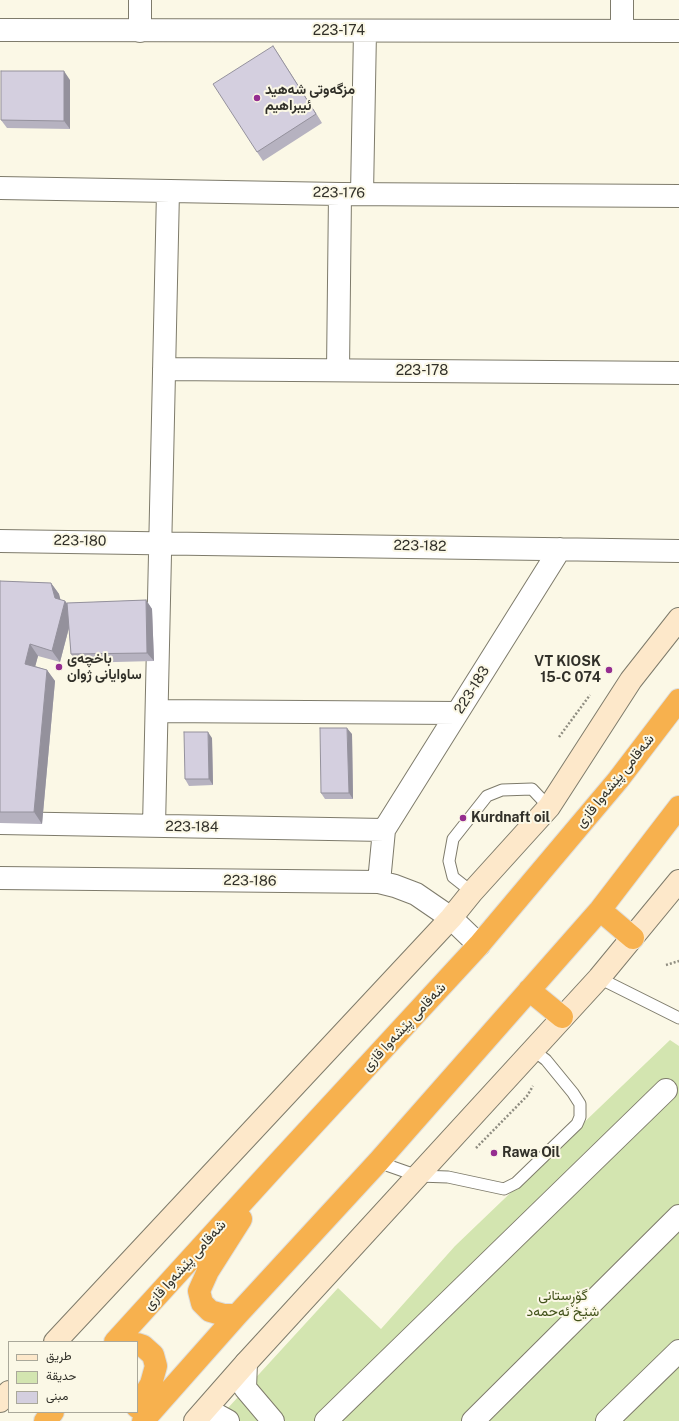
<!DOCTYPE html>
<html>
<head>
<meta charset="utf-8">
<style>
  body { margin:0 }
  #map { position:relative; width:679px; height:1421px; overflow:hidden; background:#fbf8e6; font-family:"Public Sans",Vazirmatn,sans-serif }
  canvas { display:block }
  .legend { position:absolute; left:8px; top:1341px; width:130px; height:72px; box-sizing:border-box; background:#fbf8e6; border:1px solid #aaa89a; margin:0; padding:5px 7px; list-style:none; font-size:12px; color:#313029 }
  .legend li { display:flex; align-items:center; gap:8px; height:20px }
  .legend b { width:20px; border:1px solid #aaa89a }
</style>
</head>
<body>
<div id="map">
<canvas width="679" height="1421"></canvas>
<ul class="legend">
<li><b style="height:5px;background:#fde8ca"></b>طريق</li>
<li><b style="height:11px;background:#d3e5b0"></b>حديقة</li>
<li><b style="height:11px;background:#d4cfdf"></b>مبنى</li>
</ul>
</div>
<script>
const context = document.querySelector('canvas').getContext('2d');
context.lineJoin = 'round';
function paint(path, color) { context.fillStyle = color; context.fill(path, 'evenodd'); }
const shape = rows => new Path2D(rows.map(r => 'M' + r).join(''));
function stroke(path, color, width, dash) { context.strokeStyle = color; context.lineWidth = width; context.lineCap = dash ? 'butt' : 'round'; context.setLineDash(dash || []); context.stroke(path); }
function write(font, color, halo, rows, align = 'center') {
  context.font = font + ' "Public Sans",Vazirmatn,sans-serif'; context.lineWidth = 4; context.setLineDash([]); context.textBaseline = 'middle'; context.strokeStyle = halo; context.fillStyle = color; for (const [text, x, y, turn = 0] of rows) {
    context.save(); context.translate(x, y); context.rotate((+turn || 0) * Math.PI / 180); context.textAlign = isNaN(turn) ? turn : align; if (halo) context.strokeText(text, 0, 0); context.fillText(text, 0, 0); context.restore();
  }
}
const green = shape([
  [670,1040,679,1046,679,1421,216,1421,338,1288,381,1329,455,1246]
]);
const path = shape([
  [559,737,590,695],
  [666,965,679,961],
  [476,1148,527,1096,533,1086]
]);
const lane = shape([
  [472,892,453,877,449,861,453,839,487,796,502,790,532,789,549,807],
  [599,978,679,1018],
  [378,1162,418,1176,448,1177,504,1189,516,1183,577,1124,580,1117,580,1104,573,1093,546,1060,533,1050]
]);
const street = shape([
  [622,0,622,31],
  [0,30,679,31],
  [140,31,140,0],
  [0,188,340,194,679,196],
  [362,194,365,31],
  [164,369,679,373],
  [338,370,340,194],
  [0,541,679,551],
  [157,711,457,713],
  [0,823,384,830],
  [154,826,168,191],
  [0,878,379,882,395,886,416,894,451,918,479,945],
  [379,882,384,830,560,549],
  [246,1363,245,1388,273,1421],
  [202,1414,219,1416,228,1421],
  [326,1421,666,1090],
  [473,1421,679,1216],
  [607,1421,679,1351]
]);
const secondary = shape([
  [55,1342,451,918,472,892,549,807,631,680,679,619],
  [0,1401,9,1392],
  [195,1421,246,1363,599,978,679,881]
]);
const highway = shape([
  [600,910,633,938],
  [529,990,562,1017],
  [237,1315,224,1315,210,1311,202,1303,199,1291,208,1271,241,1219],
  [115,1342,277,1164,479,945,618,780,679,700],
  [137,1344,143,1346,153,1355,156,1366,151,1384,137,1407],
  [45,1421,53,1412],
  [143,1421,237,1315,378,1162,600,910,679,807]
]);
const wall = shape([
  [273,46,322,123,263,161,257,152],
  [70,80,70,129,7,128,1,120],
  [0,581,51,583,59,594,60,600,65,601,67,603,146,600,152,609,154,661,77,663,71,654,69,628,60,662,38,656,35,666,47,670,55,681,42,824,0,823],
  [352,734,353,799,325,799,321,793],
  [212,738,213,785,189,786,185,779]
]);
const shadedWall = shape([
  [273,46,279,55,322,123,316,114],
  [64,71,70,80,70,129,64,121],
  [51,583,59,594,63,609,65,601,73,612,60,662,52,651,55,598],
  [146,600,152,609,154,661,147,653],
  [30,644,38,656,33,675,25,664],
  [47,670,55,681,42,824,34,812],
  [347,728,352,734,353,799,349,793],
  [208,732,212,738,213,785,209,779]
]);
const building = shape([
  [273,46,316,114,257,152,213,84,273,46],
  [1,71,64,71,64,121,1,120,1,71],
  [0,581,51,583,55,598,65,601,52,651,30,644,25,664,47,670,34,812,0,812,0,581],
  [146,600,147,653,71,654,67,603,146,600],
  [320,728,347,728,349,793,321,793,320,728],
  [184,732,208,732,209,779,185,779,184,732]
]);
const markers = [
  [257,98,4,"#952d90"],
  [59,667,4,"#952d90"],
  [609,670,4,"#952d90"],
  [463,818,4,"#952d90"],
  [494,1153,4,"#952d90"]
];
const streetNames = [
  ["223-174",339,31],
  ["223-176",339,193,1],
  ["223-178",422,371],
  ["223-180",80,541,1],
  ["223-182",420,546,1],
  ["223-183",472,690,-58],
  ["شەقامی پێشەوا قازی",615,781,-51],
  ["223-184",192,827,1],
  ["223-186",250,881,1],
  ["شەقامی پێشەوا قازی",404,1027,-47],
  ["شەقامی پێشەوا قازی",185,1265,-48]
];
const poiNames = [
  ["مزگەوتی شەهید",265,90],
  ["ئیبراهیم",265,106],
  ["باخچەی",67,659],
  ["ساوایانی ژوان",67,675],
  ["VT KIOSK",601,662,"right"],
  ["15-C 074",601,678,"right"],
  ["Kurdnaft oil",471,818],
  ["Rawa Oil",502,1153]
];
const parkNames = [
  ["گۆڕستانی",563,1296],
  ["شێخ ئەحمەد",563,1312]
];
paint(green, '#d3e5b0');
stroke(lane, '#7e7b6b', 13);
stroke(street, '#7e7b6b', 24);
stroke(secondary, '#7e7b6b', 24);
stroke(highway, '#dededd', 24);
stroke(path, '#8f8d81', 2.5, [2, 2]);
stroke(lane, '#fff', 11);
stroke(street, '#fff', 22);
stroke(secondary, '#fde8ca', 22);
stroke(highway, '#f7b14e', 22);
paint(wall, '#b6b2c0');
paint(shadedWall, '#94919c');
paint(building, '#d4cfdf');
stroke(building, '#94919c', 1);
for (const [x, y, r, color] of markers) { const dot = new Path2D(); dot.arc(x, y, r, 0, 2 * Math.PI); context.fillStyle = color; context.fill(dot); stroke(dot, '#fbf8e6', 1.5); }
write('14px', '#313029', '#fbf8e6', streetNames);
write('bold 14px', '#313029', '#fbf8e6', poiNames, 'left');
write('14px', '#43531b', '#fbf8e6', parkNames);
</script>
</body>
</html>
